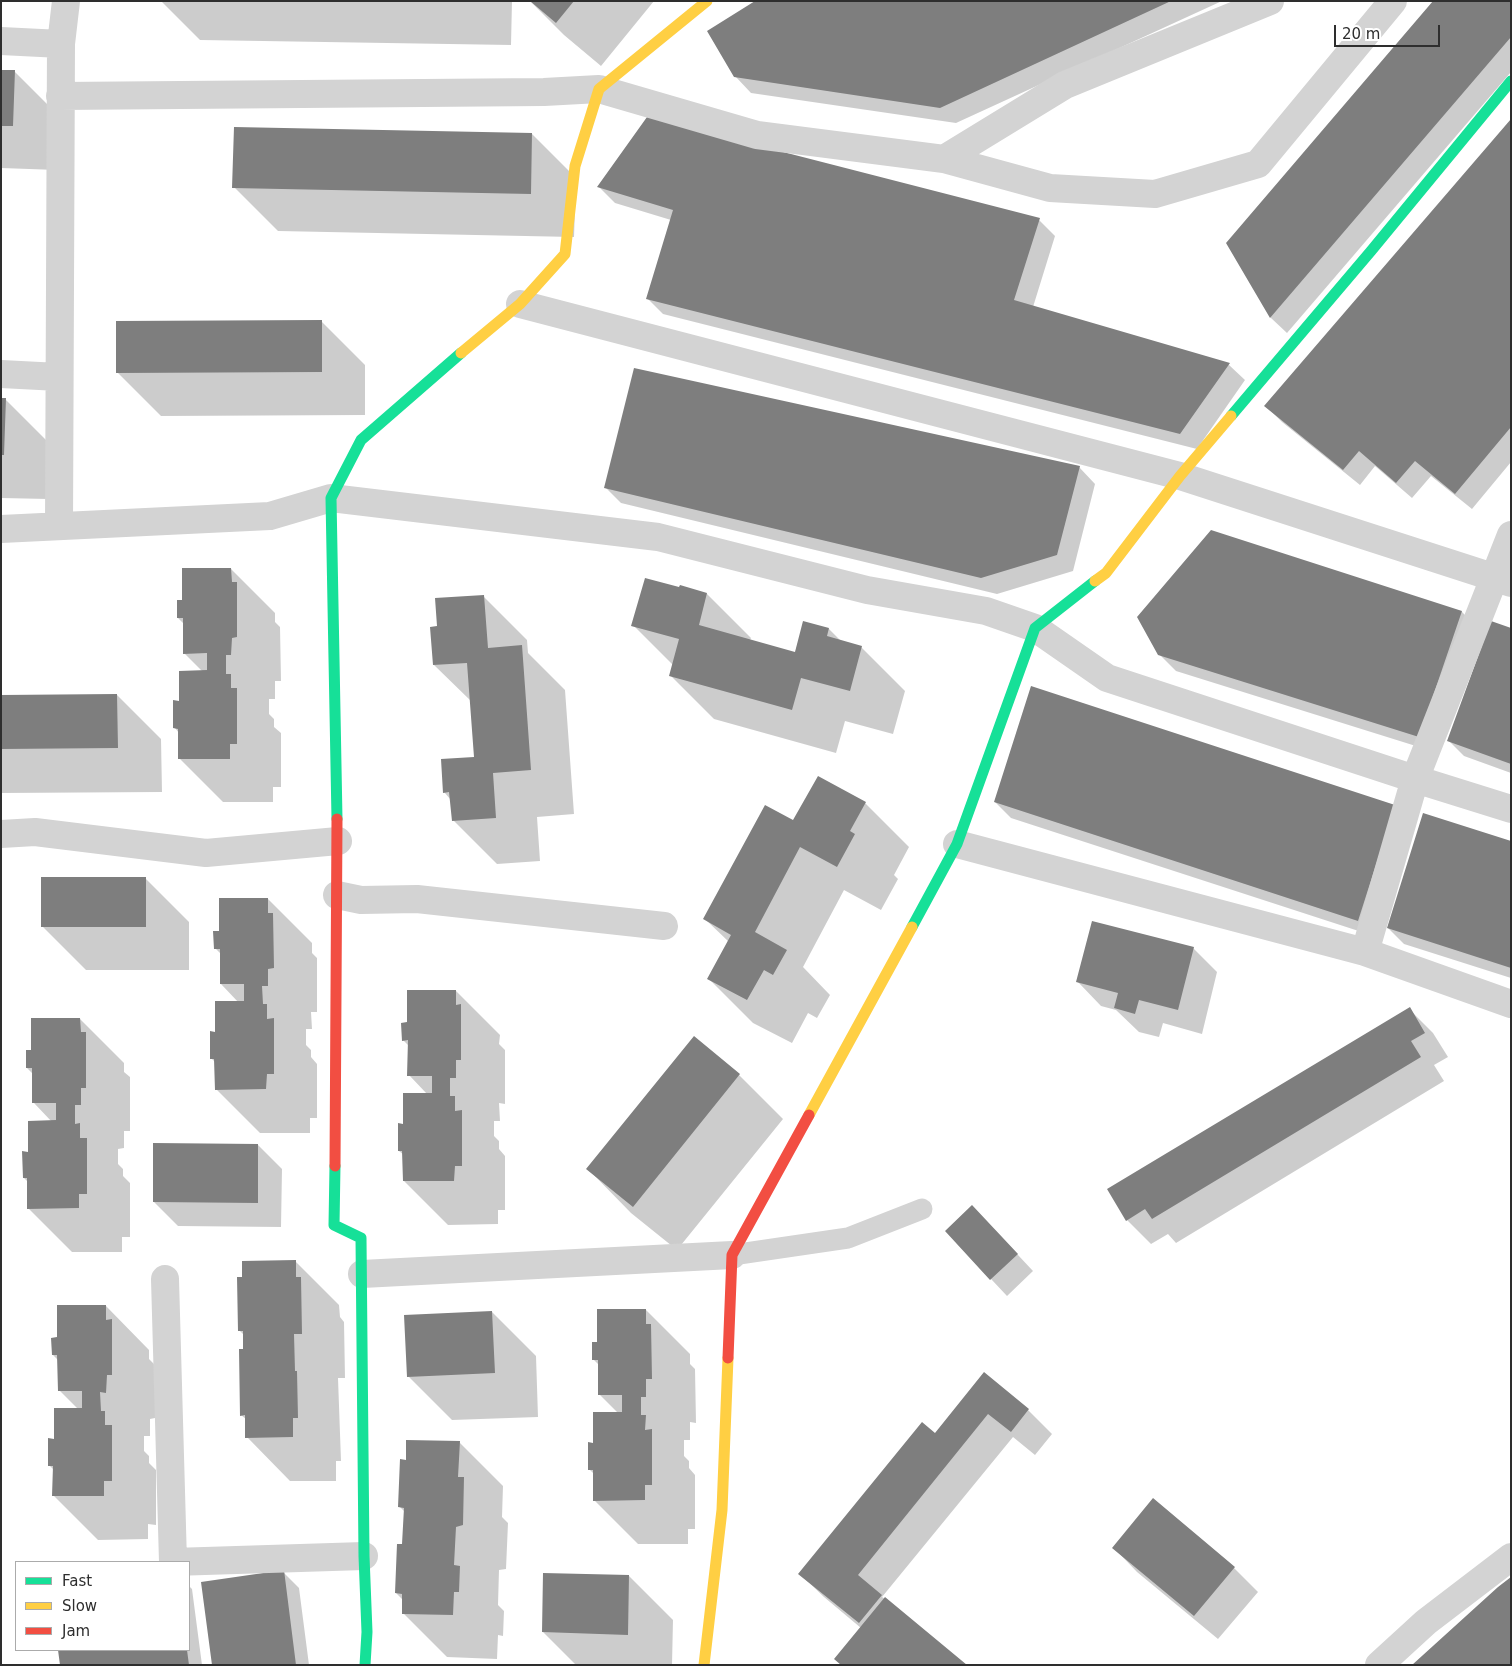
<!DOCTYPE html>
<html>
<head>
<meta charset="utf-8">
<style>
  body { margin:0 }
  #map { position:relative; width:1512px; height:1666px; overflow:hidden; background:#fff; font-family:"DejaVu Sans",sans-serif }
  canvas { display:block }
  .frame { position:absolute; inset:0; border:2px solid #2e2e2e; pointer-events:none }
  .legend { position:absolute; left:15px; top:1561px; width:175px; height:90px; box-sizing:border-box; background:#fff; border:1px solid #ababab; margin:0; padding:6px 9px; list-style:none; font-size:15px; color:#2e2e2e }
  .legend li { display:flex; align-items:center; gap:10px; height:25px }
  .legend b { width:25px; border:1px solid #ababab }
  .scale { position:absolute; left:1334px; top:25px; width:106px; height:22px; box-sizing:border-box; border:2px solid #2e2e2e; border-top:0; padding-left:6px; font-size:15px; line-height:18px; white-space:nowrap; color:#2e2e2e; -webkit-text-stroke:4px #fff; paint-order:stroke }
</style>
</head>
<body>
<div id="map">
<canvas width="1512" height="1666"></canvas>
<div class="frame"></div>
<ul class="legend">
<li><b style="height:6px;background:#16e098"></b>Fast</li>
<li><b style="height:6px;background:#ffcf43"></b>Slow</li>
<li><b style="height:6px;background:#f24e42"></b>Jam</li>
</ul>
<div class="scale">20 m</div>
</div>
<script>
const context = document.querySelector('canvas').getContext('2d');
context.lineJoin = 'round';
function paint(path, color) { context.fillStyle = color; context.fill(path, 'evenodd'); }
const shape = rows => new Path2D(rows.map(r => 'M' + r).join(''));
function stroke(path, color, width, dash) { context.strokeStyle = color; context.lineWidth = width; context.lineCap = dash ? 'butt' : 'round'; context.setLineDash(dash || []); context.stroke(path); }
const shadow = shape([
  [161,1,512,1,511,45,200,40],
  [530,1,654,1,601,66,564,35],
  [757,1,1222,1,956,123,751,93,735,76],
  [1511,1,1511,72,1287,333,1271,318,1227,243],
  [1,71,14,71,58,115,57,170,1,168],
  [1511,121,1511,462,1472,509,1431,476,1412,498,1375,466,1360,485,1282,422,1266,406],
  [532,134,576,178,574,237,278,231,234,187],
  [599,187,1039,220,1055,236,1033,307,1229,365,1245,380,1197,449,663,314,647,298,671,220,615,203],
  [321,321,365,365,365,415,161,416,117,372],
  [1,399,5,399,49,443,48,499,1,498],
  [1079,467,1095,484,1073,571,997,594,621,503,605,487],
  [231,569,275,613,275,622,280,627,281,681,275,681,275,699,269,699,269,714,274,719,274,727,281,733,281,787,273,787,273,802,223,802,179,758,179,733,175,728,180,703,203,672,184,653,184,624,178,618,183,601],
  [681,586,707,594,751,638,750,640,795,653,804,622,829,629,841,641,861,647,905,691,893,734,845,721,836,753,714,719,670,675,673,665,633,625,680,589],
  [483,596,527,640,528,653,565,690,574,814,537,817,540,861,497,864,453,820,451,800,444,792,476,758,472,702,434,665,438,627],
  [1462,612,1478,628,1435,752,1176,671,1159,654],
  [1511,629,1511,773,1464,756,1448,740],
  [117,695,161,739,162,792,1,793,1,696],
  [995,802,1411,822,1374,936,1011,818],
  [865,803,909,847,894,875,898,879,881,910,844,890,803,967,830,995,817,1018,808,1013,792,1043,753,1023,709,979,729,942,705,919,794,822],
  [1511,842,1511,978,1404,944,1388,928],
  [145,878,189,922,189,970,86,970,42,926],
  [268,899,312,943,312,953,317,958,317,1012,311,1012,312,1029,306,1029,306,1045,311,1050,311,1057,317,1064,317,1118,310,1118,310,1133,260,1133,216,1089,216,1063,212,1059,216,1034,239,1003,221,984,221,954,215,948,220,932],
  [1193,948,1217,972,1202,1034,1163,1023,1159,1037,1139,1032,1116,1010,1101,1006,1078,982],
  [456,991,500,1035,499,1044,505,1050,505,1104,499,1103,500,1121,494,1121,494,1136,499,1141,499,1149,505,1156,505,1210,498,1210,498,1224,448,1225,404,1181,404,1155,399,1151,404,1126,427,1094,409,1075,409,1046,403,1040,408,1024],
  [1409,1009,1433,1033,1448,1057,1434,1065,1444,1081,1176,1243,1168,1234,1151,1244,1127,1220],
  [80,1019,124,1063,124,1072,130,1077,130,1131,124,1131,124,1148,118,1149,118,1164,123,1169,123,1176,130,1183,130,1237,122,1237,122,1252,72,1252,28,1208,28,1182,24,1178,29,1153,52,1122,34,1103,33,1074,27,1068,32,1051],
  [739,1075,783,1119,677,1250,631,1213,588,1169],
  [258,1145,282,1169,281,1227,178,1226,154,1202],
  [988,1223,1033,1271,1007,1296,946,1231],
  [295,1261,339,1305,340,1317,344,1322,345,1378,338,1378,341,1461,336,1461,336,1481,290,1481,247,1437,247,1420,241,1415,245,1351,244,1335,239,1330],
  [106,1306,149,1350,149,1359,155,1365,155,1418,150,1419,150,1436,144,1436,144,1451,149,1456,149,1463,156,1470,156,1525,148,1524,148,1539,98,1540,54,1496,54,1470,49,1465,55,1440,78,1409,59,1390,59,1361,53,1355,58,1339],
  [646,1310,690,1354,690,1364,695,1369,696,1423,690,1422,690,1440,684,1440,684,1456,689,1461,689,1468,695,1475,695,1529,688,1529,688,1544,638,1544,594,1500,594,1474,590,1470,595,1445,619,1414,599,1394,599,1365,593,1359,598,1343],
  [492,1312,536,1356,538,1417,452,1420,408,1376],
  [984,1374,1028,1410,1052,1434,1035,1455,1013,1437,882,1597,885,1599,861,1628,824,1597,800,1574,935,1434],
  [459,1442,503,1486,502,1517,508,1523,506,1569,499,1570,498,1605,504,1611,503,1636,498,1635,497,1659,447,1657,403,1613,403,1600,396,1593,404,1545,405,1512,400,1507,407,1461],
  [1114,1548,1234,1568,1258,1592,1218,1639,1137,1572],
  [283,1572,299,1588,309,1665,213,1665],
  [629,1576,673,1620,672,1665,576,1665,543,1632],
  [189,1586,192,1589,202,1665,61,1665,59,1650,189,1650]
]);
const building = shape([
  [530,1,574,1,556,23],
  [755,1,1171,1,940,108,734,77,707,31],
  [1433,1,1511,1,1511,37,1270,318,1226,243],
  [1,70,15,70,13,126,1,126],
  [647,117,1040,218,1014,300,1230,363,1180,434,646,299,673,210,597,187],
  [1511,119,1511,427,1455,494,1415,461,1396,483,1359,451,1343,470,1264,406],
  [234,127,532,133,531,194,232,188],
  [322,320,322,372,116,373,116,321],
  [634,368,1080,466,1057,555,981,578,604,488],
  [1,398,6,398,4,455,1,455],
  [1211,530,1462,611,1419,737,1158,655,1137,617],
  [182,568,231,568,232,582,237,582,237,637,232,638,231,655,226,655,226,674,231,674,231,688,237,688,237,744,230,744,230,759,178,759,178,729,173,728,173,700,179,701,179,671,207,670,207,653,183,654,183,618,177,618,177,600,182,600],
  [645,578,679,587,680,585,707,593,699,625,795,652,803,621,829,628,827,636,862,646,850,691,801,678,792,710,669,676,679,639,631,626],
  [484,595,488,648,522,645,531,770,493,773,496,818,452,821,449,792,443,793,441,759,474,757,467,663,433,665,430,627,437,626,435,598],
  [1491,621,1511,628,1511,764,1447,741],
  [1031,686,1395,805,1358,921,994,802],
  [117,694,118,748,1,749,1,695],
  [818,776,866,802,850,831,855,834,837,867,800,847,755,932,787,950,773,975,764,970,747,1000,707,979,731,935,703,919,765,805,793,820],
  [1423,813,1511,841,1511,968,1387,928],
  [41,877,146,877,146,927,41,927],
  [219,898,268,898,268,913,273,913,274,968,268,969,268,986,262,986,263,1004,267,1004,267,1019,274,1018,274,1074,267,1074,266,1089,215,1090,214,1059,210,1059,210,1031,215,1032,215,1001,244,1001,244,984,220,984,220,949,214,949,213,931,219,931],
  [1092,921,1194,947,1178,1010,1139,1000,1135,1014,1114,1008,1118,993,1076,982],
  [407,990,456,990,456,1005,461,1004,461,1060,456,1060,456,1078,450,1078,450,1096,455,1096,455,1111,462,1110,462,1166,455,1166,454,1181,403,1181,402,1151,398,1151,398,1123,403,1124,403,1093,432,1093,432,1076,407,1076,408,1040,402,1041,401,1023,407,1022],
  [1410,1007,1425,1033,1411,1041,1421,1057,1152,1219,1145,1209,1126,1221,1107,1189],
  [31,1018,80,1018,81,1032,86,1032,86,1088,81,1088,81,1105,75,1105,75,1124,80,1123,80,1138,87,1138,87,1194,79,1194,79,1208,27,1209,27,1178,23,1178,22,1151,28,1152,28,1121,56,1120,56,1103,32,1103,32,1068,26,1068,26,1050,31,1050],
  [694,1036,740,1074,633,1207,586,1169],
  [153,1143,258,1144,258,1203,153,1202],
  [972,1205,1018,1254,990,1280,945,1231],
  [296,1260,296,1277,301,1277,302,1334,294,1334,295,1371,297,1371,298,1418,293,1418,293,1437,245,1438,245,1415,240,1416,239,1349,243,1349,243,1331,238,1331,237,1277,242,1277,242,1261],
  [57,1305,106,1305,106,1320,112,1319,112,1375,107,1375,106,1393,100,1392,101,1411,105,1411,105,1425,112,1425,112,1481,104,1481,104,1496,52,1496,53,1466,48,1466,48,1438,54,1439,54,1408,82,1408,82,1391,58,1391,57,1355,52,1355,51,1338,57,1337],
  [597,1309,646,1309,646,1324,651,1324,652,1379,646,1379,646,1397,641,1397,641,1415,646,1415,645,1430,652,1429,652,1485,645,1485,645,1500,593,1501,593,1470,588,1470,588,1442,593,1443,593,1412,622,1412,622,1395,598,1395,598,1360,592,1360,592,1342,597,1342],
  [492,1311,495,1373,407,1377,404,1315],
  [984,1372,1029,1409,1011,1432,988,1414,858,1575,882,1595,859,1623,798,1574,922,1422,935,1433],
  [406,1440,460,1441,458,1477,464,1477,463,1525,456,1527,454,1565,460,1566,459,1592,454,1592,453,1615,402,1614,402,1594,395,1593,397,1544,402,1544,404,1508,398,1507,400,1459,406,1460],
  [1153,1498,1235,1567,1194,1616,1112,1548],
  [284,1570,296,1665,212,1665,201,1582],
  [543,1573,629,1575,628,1635,542,1632],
  [1511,1577,1511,1665,1412,1665,1498,1587],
  [885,1597,967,1665,841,1665,834,1659],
  [58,1650,187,1650,189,1665,60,1665]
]);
const lane = shape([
  [732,1255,848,1238,922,1209]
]);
const street = shape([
  [1,41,61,44],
  [60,96,544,92,599,89,757,135,944,159,1065,85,1270,1],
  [944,159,1050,188,1155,194,1258,164,1393,1],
  [520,304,1180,476,1511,583],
  [1,374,59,377],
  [59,525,61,44,66,1],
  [1,529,270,516,331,498,658,537,867,590,986,611,1035,628,1107,678,1415,779,1511,809],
  [1,834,35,832,206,853,338,841],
  [957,844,1365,952,1511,1004],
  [337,895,361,900,417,899,664,926],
  [1365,952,1415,779,1511,535],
  [362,1274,732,1255],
  [165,1279,173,1562,364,1556],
  [1379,1665,1426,1622,1511,1557]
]);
const fast = shape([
  [1231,416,1371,251,1511,81],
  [337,819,331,498,361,440,461,353],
  [912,927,957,844,1035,628,1095,581],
  [335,1166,334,1225,361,1238,364,1556,367,1632,365,1665]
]);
const slow = shape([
  [461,353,520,304,565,254,575,166,599,89,707,1],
  [1095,581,1106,573,1180,476,1231,416],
  [809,1115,912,927],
  [704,1665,722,1510,728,1358]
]);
const jam = shape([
  [335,1166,337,819],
  [728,1358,732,1255,809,1115]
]);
paint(shadow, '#0003');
paint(building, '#7e7e7e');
stroke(lane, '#d3d3d3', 21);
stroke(street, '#d3d3d3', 28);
stroke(fast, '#16e098', 11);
stroke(slow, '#ffcf43', 11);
stroke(jam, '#f24e42', 11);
</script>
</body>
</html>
